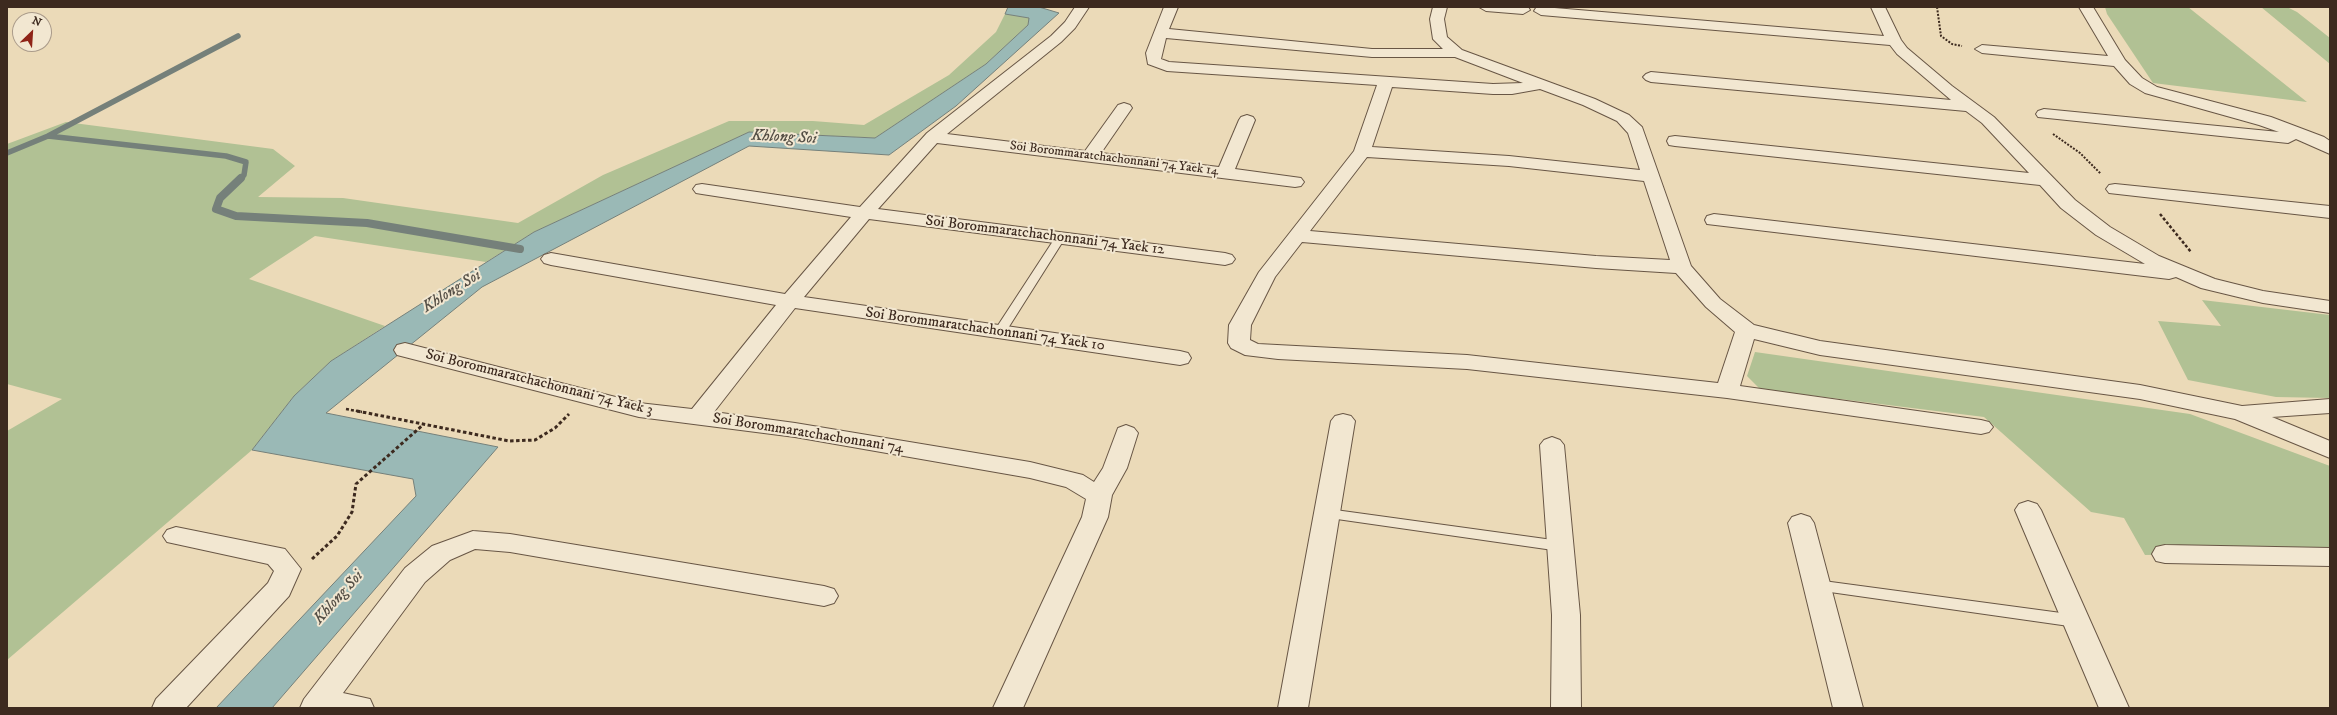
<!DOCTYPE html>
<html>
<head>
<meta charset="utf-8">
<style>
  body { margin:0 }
  #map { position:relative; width:2337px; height:715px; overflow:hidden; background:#ebdab8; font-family:"IM FELL DW Pica",serif }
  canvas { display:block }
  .frame { position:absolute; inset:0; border:8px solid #3d2a1f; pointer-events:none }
  .north { position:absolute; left:12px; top:12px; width:40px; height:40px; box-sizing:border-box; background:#f2e7d1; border:1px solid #aa9b8a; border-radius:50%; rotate:25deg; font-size:11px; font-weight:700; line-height:16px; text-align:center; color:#3d2a1f }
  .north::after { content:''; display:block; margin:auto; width:14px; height:18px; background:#8f2418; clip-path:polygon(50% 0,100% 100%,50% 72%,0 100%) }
</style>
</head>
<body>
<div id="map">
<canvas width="2337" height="715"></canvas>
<div class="frame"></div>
<div class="north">N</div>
</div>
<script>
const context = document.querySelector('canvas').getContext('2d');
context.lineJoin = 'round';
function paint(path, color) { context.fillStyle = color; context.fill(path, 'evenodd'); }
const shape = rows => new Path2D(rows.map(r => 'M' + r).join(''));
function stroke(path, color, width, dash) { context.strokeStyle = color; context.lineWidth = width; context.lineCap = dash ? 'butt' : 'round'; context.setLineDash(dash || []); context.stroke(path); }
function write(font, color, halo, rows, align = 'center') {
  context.font = font + ' "IM FELL DW Pica",serif'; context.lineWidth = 4; context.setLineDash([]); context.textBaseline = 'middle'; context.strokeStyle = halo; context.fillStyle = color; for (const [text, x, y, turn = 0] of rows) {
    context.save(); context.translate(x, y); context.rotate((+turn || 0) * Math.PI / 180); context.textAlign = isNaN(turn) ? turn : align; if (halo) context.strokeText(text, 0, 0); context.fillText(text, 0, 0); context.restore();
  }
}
const green = shape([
  [2105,7,2188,7,2307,102,2153,83,2107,14],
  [2261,7,2287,7,2297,12,2330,38,2330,64],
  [1005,14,1030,18,1028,25,986,64,875,138,749,132,534,232,486,262,315,236,249,279,385,326,331,361,294,396,252,450,7,660,7,431,62,399,7,384,7,144,66,122,273,149,295,166,258,197,343,198,518,223,603,175,729,121,813,121,864,125,949,75,996,32],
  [2202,300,2330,315,2330,398,2276,397,2188,380,2158,321,2221,326],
  [1755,352,2190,414,2330,466,2330,552,2145,555,2124,518,2091,512,1984,417,1760,389,1747,376]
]);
const water = shape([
  [1008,7,1039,7,1059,13,956,106,889,155,749,146,482,287,326,413,498,447,272,708,216,708,416,496,413,479,252,450,294,396,331,361,534,232,749,132,875,138,986,64,1028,25,1029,18,1005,14,1008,7]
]);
const streamFar1 = shape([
  [48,136,226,156,246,162,244,175,240,179],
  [7,153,48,136,238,36]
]);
const stream = shape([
  [241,178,220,198,216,209,236,216,367,223,520,249]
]);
const pathFar2 = shape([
  [1937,7,1941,36,1952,44,1962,46],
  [2053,134,2080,153,2101,174]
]);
const pathFar1 = shape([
  [2160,214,2191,252],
  [346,409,362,412]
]);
const path = shape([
  [357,411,509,441,535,440,555,428,569,414],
  [312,559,337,536,352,512,356,484,424,424]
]);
const lane = shape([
  [1060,235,1065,238,1005,333,1003,335,995,335,993,333,1055,238,1060,235],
  [1328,509,1560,541,1565,542,1567,546,1565,550,1560,551,1323,517,1321,514,1323,511,1328,509],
  [1816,580,2076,615,2081,617,2084,621,2081,625,2076,627,1816,590,1811,589,1809,585,1811,581,1816,580]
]);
const street = shape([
  [1075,7,1089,7,1075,28,1061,42,947,134,1085,151,1118,105,1124,103,1130,105,1132,108,1101,153,1219,167,1239,120,1241,117,1247,115,1253,117,1255,120,1235,169,1301,178,1304,182,1301,186,1295,187,937,143,878,209,1225,253,1232,255,1235,259,1232,263,1225,265,869,219,804,297,1180,351,1188,353,1191,358,1188,363,1180,365,795,308,714,412,795,423,1030,462,1083,475,1094,482,1103,468,1118,428,1126,425,1134,428,1138,433,1127,468,1112,495,1108,517,1023,708,993,708,1082,517,1086,499,1066,487,1030,478,795,437,639,417,397,355,394,350,397,345,405,343,639,403,692,409,776,305,551,265,544,263,541,259,544,255,551,253,785,294,851,217,702,194,696,193,693,189,696,185,702,184,860,207,927,133,1051,36,1065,22,1075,7],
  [1164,7,1178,7,1169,29,1372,49,1443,49,1433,39,1430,19,1433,7,1447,7,1444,19,1447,37,1462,50,1595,99,1629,115,1642,127,1691,266,1720,299,1754,325,1820,341,2140,385,2242,406,2330,399,2330,413,2272,417,2330,441,2330,458,2235,419,2140,399,1820,355,1754,339,1740,386,1981,420,1989,422,1993,427,1989,432,1981,434,1727,398,1467,369,1278,359,1245,355,1231,348,1228,343,1229,325,1259,272,1354,151,1377,85,1167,71,1148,64,1146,53,1164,7],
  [1166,38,1372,57,1455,57,1523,83,1493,84,1169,62,1161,59,1166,38],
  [1392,87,1493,94,1512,94,1540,89,1583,105,1617,121,1628,133,1640,170,1509,156,1372,147,1392,87],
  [1367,157,1509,166,1644,181,1670,260,1596,256,1310,231,1367,157],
  [1302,242,1596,268,1676,273,1706,307,1735,332,1718,383,1467,355,1258,344,1250,340,1251,325,1275,277,1302,242],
  [1479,7,1528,7,1530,10,1523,14,1486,11,1479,7],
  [1543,7,1884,36,1871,7,1885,7,1901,40,1907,48,1952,86,1994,117,2075,200,2110,227,2159,256,2215,279,2263,291,2330,301,2330,313,2263,303,2201,288,2176,277,2169,279,1707,224,1705,220,1707,216,1714,214,2145,264,2096,235,2061,208,2040,185,1675,146,1669,145,1667,141,1669,137,1675,136,2029,173,1982,123,1966,111,1651,82,1646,80,1643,77,1646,74,1651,72,1951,100,1897,54,1890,45,1541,15,1534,11,1536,8,1543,7],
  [2079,7,2093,7,2125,60,2142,78,2157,87,2271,117,2324,137,2330,141,2330,154,2296,139,2288,143,2038,117,2036,114,2038,111,2044,109,2279,132,2259,125,2145,93,2130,84,2114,66,1982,53,1975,49,1982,45,2108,56,2079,7],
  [2115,184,2330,206,2330,218,2109,193,2106,189,2109,185,2115,184],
  [1343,414,1351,416,1355,421,1308,708,1278,708,1331,421,1335,416,1343,414],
  [1552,437,1560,440,1564,445,1580,615,1581,708,1551,708,1552,615,1540,445,1544,440,1552,437],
  [2028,501,2037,504,2041,510,2129,708,2099,708,2015,510,2019,504,2028,501],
  [1801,514,1810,517,1814,523,1863,708,1833,708,1788,523,1792,517,1801,514],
  [176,527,285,549,301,569,289,596,186,708,152,708,156,699,268,583,274,571,268,564,167,542,163,536,167,530,176,527],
  [473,531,510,534,824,586,834,589,838,596,834,603,824,606,510,552,475,549,450,560,425,582,343,693,370,699,374,708,300,708,304,699,405,568,432,546,473,531],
  [2165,545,2330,548,2330,566,2165,563,2156,561,2152,554,2156,547,2165,545]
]);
const farStreetnames = [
  ["Soi Borommaratchachonnani 74 Yaek 14",1114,159,7]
];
const streetNames = [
  ["Soi Borommaratchachonnani 74 Yaek 12",1045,236,7],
  ["Soi Borommaratchachonnani 74 Yaek 10",985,330,8],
  ["Soi Borommaratchachonnani 74 Yaek 3",539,383,14],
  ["Soi Borommaratchachonnani 74",808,434,9]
];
const waterNames = [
  ["Khlong Soi",784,138,3],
  ["Khlong Soi",452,292,-32],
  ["Khlong Soi",339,598,-48]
];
paint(green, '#b1c194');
paint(water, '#9ab9b6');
stroke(water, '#75807a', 1);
stroke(streamFar1, '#75807a', 5.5);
stroke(stream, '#75807a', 8);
stroke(lane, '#685645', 2);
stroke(street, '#685645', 2);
stroke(pathFar2, '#3d2a1f', 2, [2, 1.5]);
stroke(pathFar1, '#3d2a1f', 2.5, [3, 2]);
stroke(path, '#3d2a1f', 3, [3.5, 2.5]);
paint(lane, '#f2e7d1');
paint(street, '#f2e7d1');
write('13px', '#3d2a1f', '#f2e7d1', farStreetnames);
write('15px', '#3d2a1f', '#f2e7d1', streetNames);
write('italic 16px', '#544e45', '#f2e7d1', waterNames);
</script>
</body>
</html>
